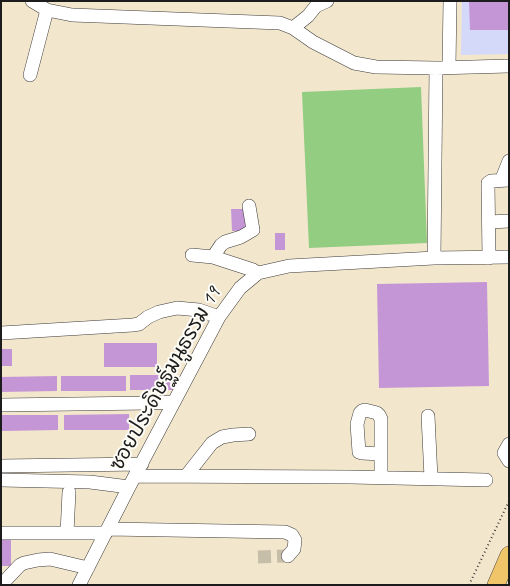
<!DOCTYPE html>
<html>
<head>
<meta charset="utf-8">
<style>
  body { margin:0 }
  #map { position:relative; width:510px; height:586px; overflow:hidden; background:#f2e6cd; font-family:Caveat,sans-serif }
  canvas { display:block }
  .frame { position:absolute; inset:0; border:2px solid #1c1c1c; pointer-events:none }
</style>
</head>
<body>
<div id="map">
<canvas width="510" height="586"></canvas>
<div class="frame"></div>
</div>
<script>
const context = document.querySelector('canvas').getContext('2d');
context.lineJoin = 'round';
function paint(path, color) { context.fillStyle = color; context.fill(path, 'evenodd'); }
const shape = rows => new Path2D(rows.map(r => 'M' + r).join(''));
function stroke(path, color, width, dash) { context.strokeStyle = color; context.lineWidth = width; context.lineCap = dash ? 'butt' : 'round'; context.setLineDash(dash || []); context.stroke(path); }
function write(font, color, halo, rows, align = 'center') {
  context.font = font + ' Caveat,"Playpen Sans Thai",sans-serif'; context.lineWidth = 4; context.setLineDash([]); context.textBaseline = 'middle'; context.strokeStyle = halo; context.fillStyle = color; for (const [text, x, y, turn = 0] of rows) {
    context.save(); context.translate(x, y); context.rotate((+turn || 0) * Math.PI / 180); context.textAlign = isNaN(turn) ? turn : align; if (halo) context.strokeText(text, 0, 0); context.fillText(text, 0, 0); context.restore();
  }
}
const built = shape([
  [462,1,509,1,509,54,461,55]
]);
const green = shape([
  [421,87,427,243,309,248,302,92]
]);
const building = shape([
  [469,1,509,1,509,30,470,30],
  [231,209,246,209,246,231,232,231],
  [275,233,285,233,285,250,275,250],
  [487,282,489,386,379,388,377,284],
  [104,343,157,343,157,367,104,367],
  [1,349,12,349,12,366,1,366],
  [130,375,175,375,175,390,130,390],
  [57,376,57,391,1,392,1,377],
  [61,376,126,376,126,391,61,391],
  [129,414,129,430,64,430,64,415],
  [1,415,58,415,58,430,1,431],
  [1,537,11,537,11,566,1,566]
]);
const minorTunnel = shape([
  [258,557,288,556]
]);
const path = shape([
  [469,585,509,501]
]);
const minor = shape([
  [32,1,47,10,72,15,280,23,293,28,313,42,354,63,376,67,436,68,509,66],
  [293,28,308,16,316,6,327,1],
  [449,67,450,1],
  [30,75,47,10],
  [501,181,509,161],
  [489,222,509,221],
  [192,255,213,257,253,270,258,273],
  [213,257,221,245,225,242,241,237,253,230,249,206],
  [434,258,436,68],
  [489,258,488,183,491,181,509,180],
  [1,333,133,325,139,324,148,317,159,312,177,308,199,310,219,317],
  [1,405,149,403,174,402],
  [428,416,431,478],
  [509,444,504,453,509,461],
  [381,454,362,453,359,452,357,424,360,413,362,411,365,410,377,413,379,415,381,419,381,477],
  [1,466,142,464],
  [135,476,350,477,486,480],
  [186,476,212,443,222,437,233,435,249,434],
  [1,480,90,482,129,487],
  [108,529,285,532,292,535,295,540,294,549,288,556],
  [1,533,106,533],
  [67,533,69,492],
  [4,582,20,565,24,563,38,560,50,559,88,568],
  [79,585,129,487,219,317,240,288,258,273,289,266,434,258,509,257]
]);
const major = shape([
  [496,585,509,555]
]);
const streetNames = [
  ["ซอยประดิษฐ์มนูธรรม 19",166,379,-61]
];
paint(built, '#d4d8f9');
paint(green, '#92cd81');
paint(building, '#c596d6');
stroke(minorTunnel, '#c7beaa', 13, [13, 6]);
stroke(minor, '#3c3a37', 14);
stroke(major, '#3c3a37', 18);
stroke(path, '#3c3a37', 2, [1, 3]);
stroke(minor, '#fff', 13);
stroke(major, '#f0c469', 17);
write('20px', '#1c1c1c', '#fdfcf7', streetNames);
</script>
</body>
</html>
